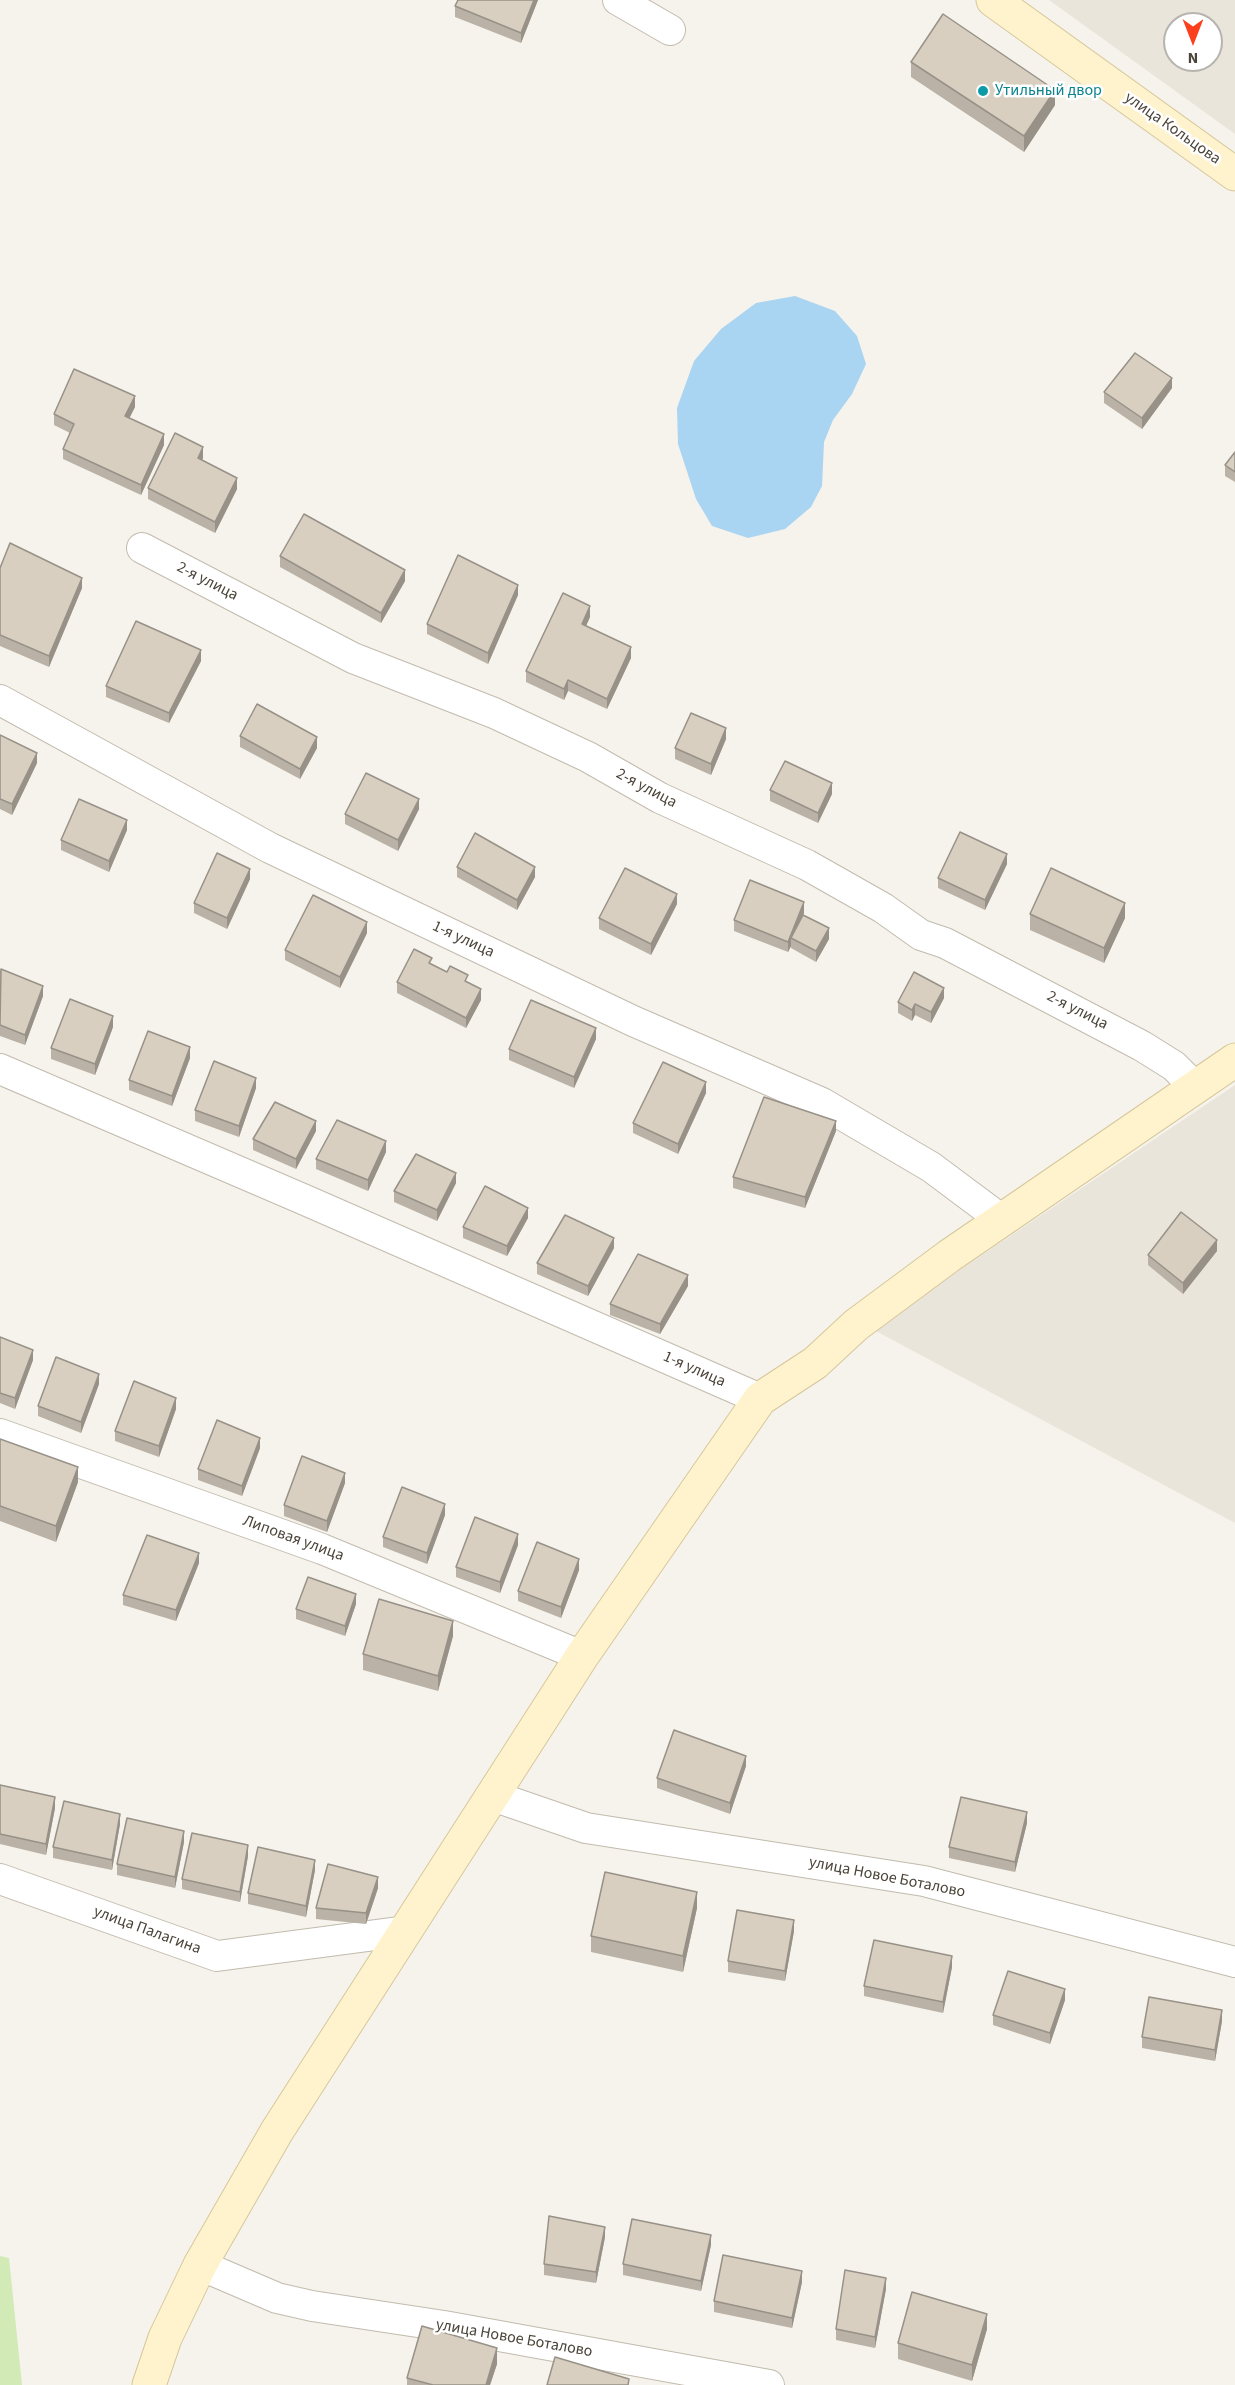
<!DOCTYPE html>
<html>
<head>
<meta charset="utf-8">
<style>
  body { margin:0 }
  #map { position:relative; width:1235px; height:2385px; overflow:hidden; background:#f6f3ec; font-family:"Source Sans 3",sans-serif }
  canvas { display:block }
  .north { position:absolute; left:1163px; top:12px; width:60px; height:60px; box-sizing:border-box; background:#fff; border:2px solid #b7b4b0; border-radius:50%; rotate:180deg; font-size:16px; font-weight:700; line-height:24px; text-align:center; color:#4b4439 }
  .north::after { content:''; display:block; margin:auto; width:21px; height:27px; background:#fc3f1d; clip-path:polygon(50% 0,100% 100%,50% 72%,0 100%) }
</style>
</head>
<body>
<div id="map">
<canvas width="1235" height="2385"></canvas>
<div class="north">N</div>
</div>
<script>
const context = document.querySelector('canvas').getContext('2d');
context.lineJoin = 'round';
function paint(path, color) { context.fillStyle = color; context.fill(path, 'evenodd'); }
const shape = rows => new Path2D(rows.map(r => 'M' + r).join(''));
function stroke(path, color, width, dash) { context.strokeStyle = color; context.lineWidth = width; context.lineCap = dash ? 'butt' : 'round'; context.setLineDash(dash || []); context.stroke(path); }
function write(font, color, halo, rows, align = 'center') {
  context.font = font + ' "Source Sans 3",sans-serif'; context.lineWidth = 5; context.setLineDash([]); context.textBaseline = 'middle'; context.strokeStyle = halo; context.fillStyle = color; for (const [text, x, y, turn = 0] of rows) {
    context.save(); context.translate(x, y); context.rotate((+turn || 0) * Math.PI / 180); context.textAlign = isNaN(turn) ? turn : align; if (halo) context.strokeText(text, 0, 0); context.fillText(text, 0, 0); context.restore();
  }
}
const residential = shape([
  [1049,0,1235,0,1235,134],
  [1175,24,1211,24,1211,60,1175,60],
  [1235,1085,1235,1523,872,1329]
]);
const green = shape([
  [0,2256,9,2258,22,2385,0,2385]
]);
const water = shape([
  [795,296,835,311,857,336,866,364,852,394,833,420,824,442,822,486,811,507,785,529,748,538,712,526,696,499,678,444,677,408,694,361,721,329,756,303]
]);
const street = shape([
  [618,0,670,30],
  [142,548,353,658,494,713,588,757,660,798,807,865,883,908,921,935,945,943,1142,1046,1174,1066,1196,1088],
  [0,700,270,848,633,1021,822,1103,931,1167,1002,1220],
  [0,1069,305,1200,760,1399],
  [0,1434,322,1549,582,1656],
  [493,1796,586,1828,924,1881,1235,1962],
  [0,1879,217,1956,406,1931],
  [200,2265,277,2298,312,2306,444,2326,769,2385]
]);
const secondary = shape([
  [993,0,1235,174],
  [149,2385,165,2338,200,2265,277,2131,582,1656,760,1399,815,1363,856,1325,949,1256,1235,1060]
]);
const wall = shape([
  [458,0,538,0,521,43,455,17,455,6],
  [911,62,1055,105,1024,152,911,77],
  [1172,388,1142,429,1104,403,1104,392],
  [135,407,129,418,164,445,141,495,63,459,63,449,70,433,54,425,54,414],
  [1235,452,1235,482,1225,476,1225,465],
  [203,458,202,460,237,489,215,533,148,499,148,488],
  [280,556,405,581,381,623,280,567],
  [0,568,82,588,49,667,0,646],
  [518,595,488,664,427,634,427,624],
  [590,617,586,626,631,658,607,709,568,691,564,700,526,682,526,671],
  [201,661,169,723,106,697,106,686],
  [0,735,37,763,12,815,0,809],
  [240,736,317,748,300,779,240,747],
  [726,739,711,775,675,759,675,748],
  [770,790,832,794,818,823,770,801],
  [419,809,398,851,345,824,345,814],
  [127,830,109,872,61,850,61,840],
  [1007,864,985,910,938,888,938,878],
  [457,867,535,877,517,910,457,877],
  [250,879,227,929,194,913,194,903],
  [677,904,651,955,599,929,599,918],
  [804,913,803,915,829,939,816,962,791,948,791,946,788,952,734,931,734,920],
  [1030,914,1125,918,1104,963,1030,930],
  [367,933,340,988,285,960,285,950],
  [432,964,468,983,481,1000,466,1028,397,993,397,982],
  [0,970,43,996,25,1045,0,1036],
  [944,998,931,1023,915,1015,912,1021,898,1013,898,1002],
  [113,1027,95,1075,51,1059,51,1048],
  [596,1039,574,1088,509,1060,509,1049],
  [190,1058,172,1106,129,1090,129,1080],
  [256,1088,239,1137,195,1121,195,1110],
  [706,1093,678,1154,633,1133,633,1123],
  [316,1131,296,1169,253,1150,253,1139],
  [836,1131,805,1208,733,1188,733,1177],
  [386,1152,368,1191,316,1169,316,1159],
  [456,1183,437,1221,394,1202,394,1191],
  [528,1218,507,1256,463,1238,463,1227],
  [614,1248,588,1296,537,1274,537,1263],
  [1217,1251,1183,1294,1148,1265,1148,1255],
  [688,1286,660,1334,610,1315,610,1304],
  [0,1337,33,1360,15,1409,0,1403],
  [99,1384,81,1433,38,1416,38,1406],
  [176,1409,159,1457,115,1441,115,1431],
  [0,1439,78,1482,56,1542,0,1521],
  [260,1448,242,1496,198,1480,198,1469],
  [345,1483,327,1532,284,1516,284,1505],
  [445,1515,427,1564,383,1547,383,1537],
  [518,1545,500,1593,456,1577,456,1567],
  [199,1563,176,1621,123,1605,123,1595],
  [579,1570,561,1618,518,1601,518,1591],
  [356,1604,345,1636,296,1619,296,1609],
  [453,1636,438,1691,363,1670,363,1654],
  [746,1766,730,1814,657,1788,657,1778],
  [0,1785,55,1808,46,1855,0,1844],
  [1027,1823,1015,1872,949,1858,949,1847],
  [120,1824,112,1870,53,1858,53,1847],
  [184,1842,175,1888,117,1875,117,1864],
  [248,1856,240,1902,182,1889,182,1879],
  [315,1870,306,1917,248,1904,248,1893],
  [378,1888,366,1924,316,1919,316,1908],
  [697,1908,683,1972,591,1952,591,1936],
  [794,1931,785,1981,728,1972,728,1961],
  [952,1967,943,2013,864,1996,864,1986],
  [1065,2000,1050,2044,993,2025,993,2015],
  [1222,2021,1215,2061,1142,2048,1142,2037],
  [605,2237,596,2283,544,2275,544,2264],
  [711,2245,701,2291,623,2275,623,2264],
  [802,2282,792,2328,714,2312,714,2301],
  [886,2289,875,2348,836,2340,836,2329],
  [987,2329,972,2381,898,2359,898,2343],
  [497,2364,490,2385,407,2385,407,2378]
]);
const shadedWall = shape([
  [534,0,538,0,521,43,521,33],
  [1055,90,1055,105,1024,152,1024,136],
  [1172,378,1172,388,1142,429,1142,418],
  [135,396,135,407,125,427,125,416],
  [164,434,164,445,141,495,141,485],
  [203,447,203,458,198,469,198,458],
  [237,478,237,489,215,533,215,522],
  [405,570,405,581,381,623,381,613],
  [82,578,82,588,49,667,49,656],
  [518,585,518,595,488,664,488,653],
  [590,606,590,617,582,635,582,624],
  [631,647,631,658,607,709,607,699],
  [201,650,201,661,169,723,169,713],
  [568,680,568,691,564,700,564,689],
  [726,728,726,739,711,775,711,764],
  [317,737,317,748,300,779,300,769],
  [37,753,37,763,12,815,12,804],
  [832,783,832,794,818,823,818,813],
  [419,799,419,809,398,851,398,840],
  [127,820,127,830,109,872,109,861],
  [1007,854,1007,864,985,910,985,900],
  [535,867,535,877,517,910,517,900],
  [250,869,250,879,227,929,227,918],
  [677,894,677,904,651,955,651,944],
  [804,902,804,913,793,939,791,938,791,946,788,952,788,942],
  [1125,903,1125,918,1104,963,1104,948],
  [367,922,367,933,340,988,340,977],
  [829,928,829,939,816,962,816,951],
  [43,986,43,996,25,1045,25,1035],
  [944,988,944,998,931,1023,931,1012],
  [481,989,481,1000,466,1028,466,1018],
  [915,1004,915,1015,912,1021,912,1010],
  [113,1016,113,1027,95,1075,95,1064],
  [596,1028,596,1039,574,1088,574,1077],
  [190,1047,190,1058,172,1106,172,1096],
  [256,1078,256,1088,239,1137,239,1126],
  [706,1082,706,1093,678,1154,678,1144],
  [316,1121,316,1131,296,1169,296,1159],
  [836,1121,836,1131,805,1208,805,1197],
  [386,1141,386,1152,368,1191,368,1180],
  [456,1173,456,1183,437,1221,437,1210],
  [528,1208,528,1218,507,1256,507,1246],
  [614,1238,614,1248,588,1296,588,1286],
  [1217,1240,1217,1251,1183,1294,1183,1283],
  [688,1275,688,1286,660,1334,660,1324],
  [33,1350,33,1360,15,1409,15,1398],
  [99,1374,99,1384,81,1433,81,1422],
  [176,1398,176,1409,159,1457,159,1446],
  [260,1438,260,1448,242,1496,242,1486],
  [78,1467,78,1482,56,1542,56,1526],
  [345,1473,345,1483,327,1532,327,1521],
  [445,1504,445,1515,427,1564,427,1553],
  [518,1534,518,1545,500,1593,500,1582],
  [199,1553,199,1563,176,1621,176,1610],
  [579,1559,579,1570,561,1618,561,1607],
  [356,1594,356,1604,345,1636,345,1626],
  [453,1621,453,1636,438,1691,438,1676],
  [746,1756,746,1766,730,1814,730,1803],
  [55,1797,55,1808,46,1855,46,1844],
  [1027,1812,1027,1823,1015,1872,1015,1862],
  [120,1814,120,1824,112,1870,112,1860],
  [184,1831,184,1842,175,1888,175,1877],
  [248,1845,248,1856,240,1902,240,1892],
  [315,1860,315,1870,306,1917,306,1906],
  [378,1877,378,1888,366,1924,366,1913],
  [697,1892,697,1908,683,1972,683,1956],
  [794,1920,794,1931,785,1981,785,1971],
  [952,1956,952,1967,943,2013,943,2002],
  [1065,1989,1065,2000,1050,2044,1050,2033],
  [1222,2010,1222,2021,1215,2061,1215,2050],
  [605,2227,605,2237,596,2283,596,2272],
  [711,2235,711,2245,701,2291,701,2281],
  [802,2271,802,2282,792,2328,792,2318],
  [886,2278,886,2289,875,2348,875,2337],
  [987,2314,987,2329,972,2381,972,2365],
  [497,2348,497,2364,490,2385,486,2385]
]);
const building = shape([
  [458,0,534,0,521,33,455,6,458,0],
  [943,14,1055,90,1024,136,911,62,943,14],
  [1135,353,1172,378,1142,418,1104,392,1135,353],
  [74,369,135,396,125,416,164,434,141,485,63,449,74,424,54,414,74,369],
  [175,433,203,447,198,458,237,478,215,522,148,488,175,433],
  [1235,452,1235,472,1225,465,1235,452],
  [304,514,405,570,381,613,280,556,304,514],
  [10,543,82,578,49,656,0,635,0,568,10,543],
  [458,555,518,585,488,653,427,624,458,555],
  [563,593,590,606,582,624,631,647,607,699,568,680,564,689,526,671,563,593],
  [136,621,201,650,169,713,106,686,136,621],
  [257,704,317,737,300,769,240,736,257,704],
  [691,713,726,728,711,764,675,748,691,713],
  [0,735,37,753,12,804,0,799,0,735],
  [785,761,832,783,818,813,770,790,785,761],
  [366,773,419,799,398,840,345,814,366,773],
  [79,799,127,820,109,861,61,840,79,799],
  [960,832,1007,854,985,900,938,878,960,832],
  [475,833,535,867,517,900,457,867,475,833],
  [217,853,250,869,227,918,194,903,217,853],
  [625,868,677,894,651,944,599,918,625,868],
  [1051,868,1125,903,1104,948,1030,914,1051,868],
  [750,880,804,902,788,942,734,920,750,880],
  [313,895,367,922,340,977,285,950,313,895],
  [803,915,829,928,816,951,791,938,803,915],
  [414,949,432,958,429,963,447,972,450,966,468,975,465,981,481,989,466,1018,397,982,414,949],
  [1,969,43,986,25,1035,0,1025,1,969],
  [914,972,944,988,931,1012,915,1004,912,1010,898,1002,914,972],
  [70,999,113,1016,95,1064,51,1048,70,999],
  [531,1000,596,1028,574,1077,509,1049,531,1000],
  [148,1031,190,1047,172,1096,129,1080,148,1031],
  [214,1061,256,1078,239,1126,195,1110,214,1061],
  [663,1062,706,1082,678,1144,633,1123,663,1062],
  [764,1097,836,1121,805,1197,733,1177,764,1097],
  [275,1102,316,1121,296,1159,253,1139,275,1102],
  [337,1120,386,1141,368,1180,316,1159,337,1120],
  [416,1154,456,1173,437,1210,394,1191,416,1154],
  [485,1186,528,1208,507,1246,463,1227,485,1186],
  [1181,1212,1217,1240,1183,1283,1148,1255,1181,1212],
  [565,1215,614,1238,588,1286,537,1263,565,1215],
  [638,1254,688,1275,660,1324,610,1304,638,1254],
  [0,1337,33,1350,15,1398,0,1393,0,1337],
  [56,1357,99,1374,81,1422,38,1406,56,1357],
  [134,1381,176,1398,159,1446,115,1431,134,1381],
  [217,1420,260,1438,242,1486,198,1469,217,1420],
  [0,1439,78,1467,56,1526,0,1506,0,1439],
  [302,1456,345,1473,327,1521,284,1505,302,1456],
  [402,1487,445,1504,427,1553,383,1537,402,1487],
  [475,1517,518,1534,500,1582,456,1567,475,1517],
  [147,1535,199,1553,176,1610,123,1595,147,1535],
  [537,1542,579,1559,561,1607,518,1591,537,1542],
  [308,1577,356,1594,345,1626,296,1609,308,1577],
  [379,1599,453,1621,438,1676,363,1654,379,1599],
  [674,1730,746,1756,730,1803,657,1778,674,1730],
  [0,1785,55,1797,46,1844,0,1834,0,1785],
  [961,1797,1027,1812,1015,1862,949,1847,961,1797],
  [64,1801,120,1814,112,1860,53,1847,64,1801],
  [127,1818,184,1831,175,1877,117,1864,127,1818],
  [192,1833,248,1845,240,1892,182,1879,192,1833],
  [258,1847,315,1860,306,1906,248,1893,258,1847],
  [328,1864,378,1877,366,1913,316,1908,328,1864],
  [605,1872,697,1892,683,1956,591,1936,605,1872],
  [737,1910,794,1920,785,1971,728,1961,737,1910],
  [874,1940,952,1956,943,2002,864,1986,874,1940],
  [1008,1971,1065,1989,1050,2033,993,2015,1008,1971],
  [1149,1997,1222,2010,1215,2050,1142,2037,1149,1997],
  [549,2216,605,2227,596,2272,544,2264,549,2216],
  [632,2219,711,2235,701,2281,623,2264,632,2219],
  [723,2255,802,2271,792,2318,714,2301,723,2255],
  [845,2270,886,2278,875,2337,836,2329,845,2270],
  [912,2292,987,2314,972,2365,898,2343,912,2292],
  [422,2326,497,2348,486,2385,433,2385,407,2378,422,2326],
  [555,2357,629,2379,628,2385,547,2385,555,2357]
]);
const markers = [
  [983,91,6,"#0f9aa8"]
];
const cultureNames = [
  ["Утильный двор",995,91]
];
const streetNames = [
  ["улица Кольцова",1172,129,35],
  ["2-я улица",207,582,27],
  ["2-я улица",646,789,28],
  ["1-я улица",463,940,25],
  ["2-я улица",1077,1011,27],
  ["1-я улица",694,1370,24],
  ["Липовая улица",293,1539,20],
  ["улица Новое Боталово",887,1878,11],
  ["улица Палагина",147,1931,20],
  ["улица Новое Боталово",514,2339,10]
];
paint(residential, '#eae5da');
paint(green, '#d2eab5');
paint(water, '#a9d4f2');
stroke(street, '#c2bbae', 32);
stroke(secondary, '#d6c79b', 35);
stroke(street, '#fff', 30);
stroke(secondary, '#fff3cd', 33);
paint(wall, '#bab2a6');
paint(shadedWall, '#979187');
paint(building, '#d8cfc1');
stroke(building, '#979187', 1.5);
for (const [x, y, r, color] of markers) { const dot = new Path2D(); dot.arc(x, y, r, 0, 2 * Math.PI); context.fillStyle = color; context.fill(dot); stroke(dot, '#fff', 2); }
write('16px', '#0d838f', '#fff', cultureNames, 'left');
write('16px', '#4b4439', '#fff', streetNames);
</script>
</body>
</html>
